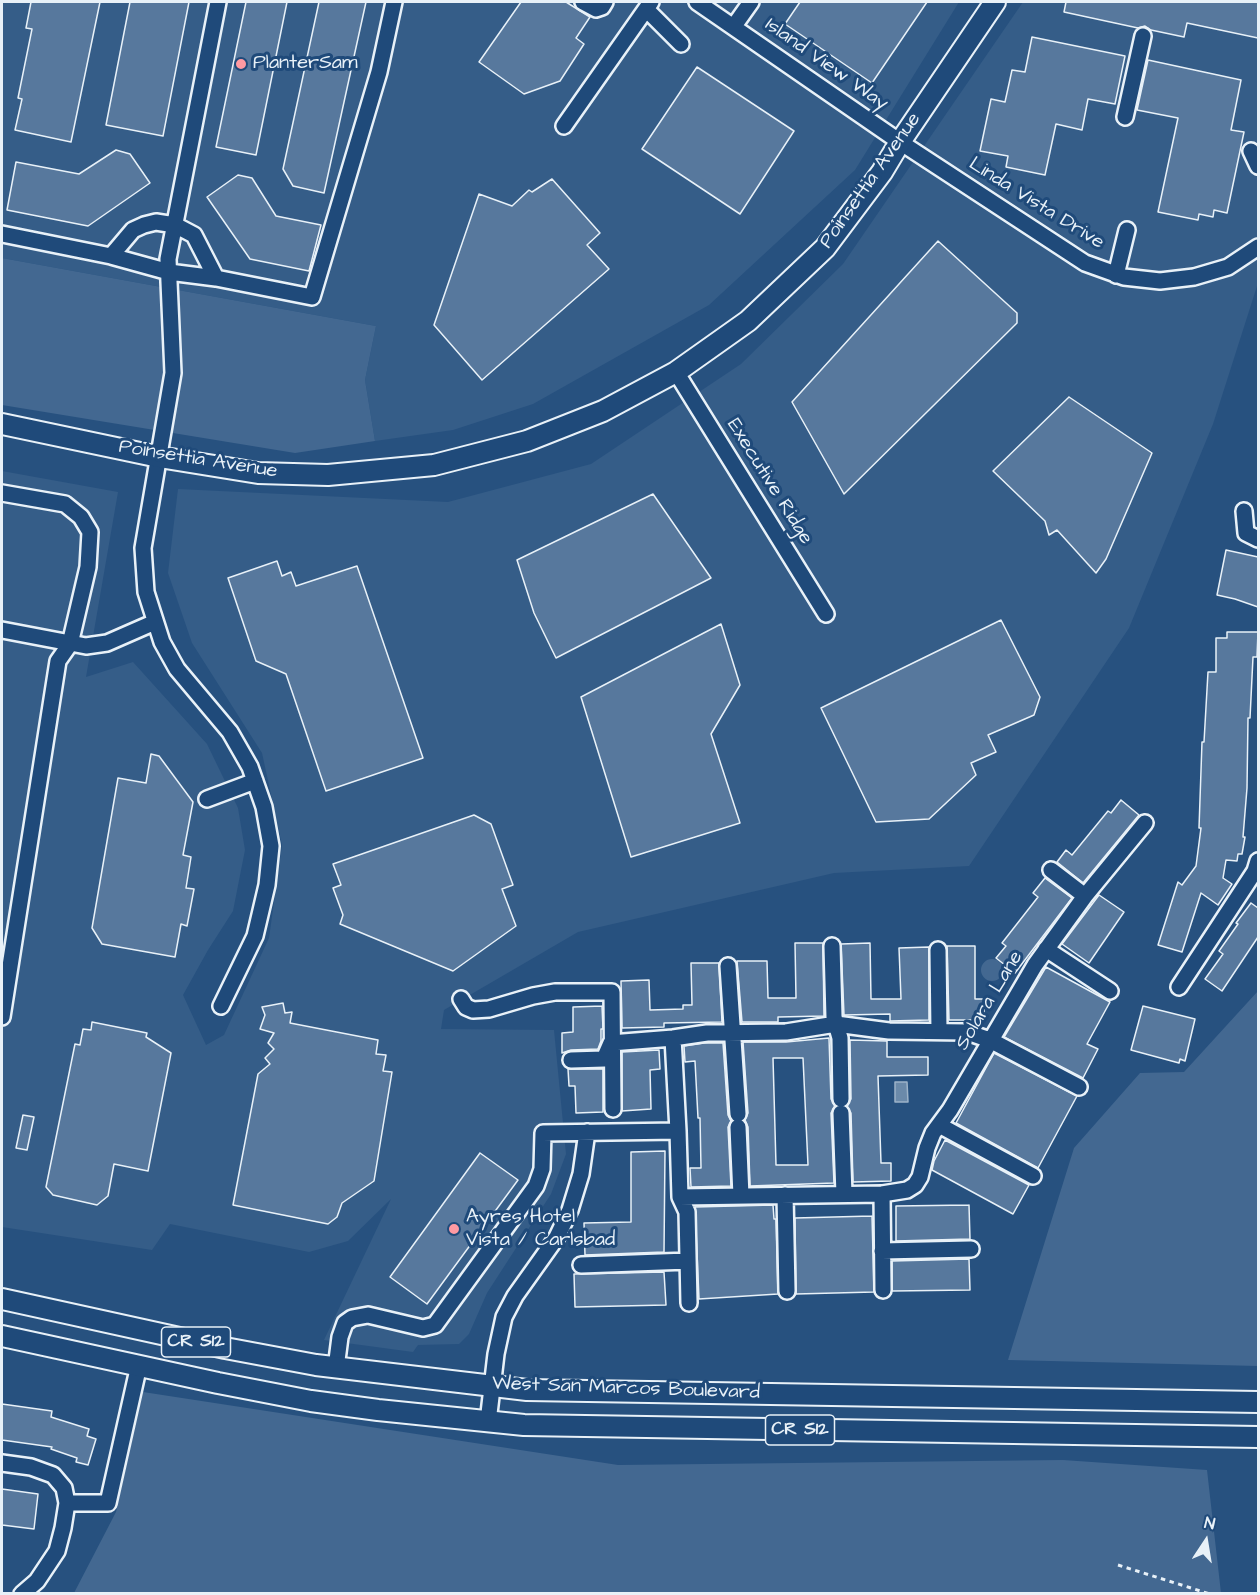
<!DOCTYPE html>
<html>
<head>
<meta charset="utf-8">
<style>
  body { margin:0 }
  #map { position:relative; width:1260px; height:1595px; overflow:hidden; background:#27517f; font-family:"Architects Daughter",sans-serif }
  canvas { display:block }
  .frame { position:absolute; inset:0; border:3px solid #e8f1f8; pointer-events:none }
  .north { position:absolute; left:1176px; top:1511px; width:60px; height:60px; -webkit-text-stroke:4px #1f4a7a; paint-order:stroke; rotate:12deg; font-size:16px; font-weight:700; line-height:24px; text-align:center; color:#e8f1f8 }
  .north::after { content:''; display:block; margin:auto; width:21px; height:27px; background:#e8f1f8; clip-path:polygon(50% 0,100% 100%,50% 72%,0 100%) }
</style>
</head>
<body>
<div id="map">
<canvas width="1260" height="1595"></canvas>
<div class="frame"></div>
<div class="north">N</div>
</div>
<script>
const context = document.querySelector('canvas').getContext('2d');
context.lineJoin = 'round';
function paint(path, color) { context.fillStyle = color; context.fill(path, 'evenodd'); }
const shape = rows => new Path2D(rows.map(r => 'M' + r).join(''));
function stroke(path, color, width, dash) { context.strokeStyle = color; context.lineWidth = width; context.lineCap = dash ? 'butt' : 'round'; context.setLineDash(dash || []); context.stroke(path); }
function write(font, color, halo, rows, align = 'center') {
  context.font = font + ' "Architects Daughter",sans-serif'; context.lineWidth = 6; context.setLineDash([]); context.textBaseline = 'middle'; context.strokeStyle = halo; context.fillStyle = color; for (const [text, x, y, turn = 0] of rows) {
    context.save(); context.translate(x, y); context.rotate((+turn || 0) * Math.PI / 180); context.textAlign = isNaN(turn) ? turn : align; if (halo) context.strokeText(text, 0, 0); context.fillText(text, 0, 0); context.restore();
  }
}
const built = shape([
  [2,2,959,2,855,170,709,305,533,404,453,430,375,441,365,380,376,326,2,258],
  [1023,2,1258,2,1258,283,1213,424,1129,628,969,866,834,873,578,932,444,1010,441,1029,554,1030,566,1154,551,1194,487,1293,469,1334,459,1344,418,1345,413,1352,324,1340,391,1199,348,1241,309,1252,170,1224,152,1250,2,1227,2,471,118,492,86,677,133,662,207,744,238,808,245,850,233,911,208,950,183,995,206,1045,224,1035,269,938,282,845,262,753,192,643,168,573,178,489,448,502,591,464,741,364,843,264]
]);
const green = shape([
  [2,258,376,326,365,380,375,441,295,453,2,405],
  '981 970a11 11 0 1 1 22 0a11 11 0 1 1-22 0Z',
  [1258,991,1258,1366,1008,1360,1074,1148,1140,1073,1184,1072],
  [143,1392,618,1465,1063,1460,1207,1470,1221,1593,74,1593,116,1512]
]);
const water = shape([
  [895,1082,907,1082,908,1102,895,1102,895,1082]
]);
const building = shape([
  [31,2,100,2,71,142,15,130,22,99,18,98,32,29,26,28,31,2],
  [130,2,189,2,163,136,106,125,130,2],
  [246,2,287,2,256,155,216,147,246,2],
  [319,2,366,2,324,193,293,186,283,169,319,2],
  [521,2,566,2,590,17,576,38,584,44,560,81,524,94,479,62,521,2],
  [800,2,927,2,872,83,785,24,800,2],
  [1066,2,1258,2,1258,38,1187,23,1184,37,1151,30,1145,26,1138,28,1064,12,1066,2],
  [1032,37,1125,56,1115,104,1088,99,1082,130,1056,124,1045,175,1006,167,1008,156,980,151,991,99,1005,102,1012,70,1025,72,1032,37],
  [1148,60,1241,80,1231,130,1244,132,1227,213,1214,210,1213,217,1199,214,1198,220,1158,212,1178,118,1137,110,1148,60],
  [697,67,794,131,740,214,642,149,697,67],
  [116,150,130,154,150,183,88,226,7,210,16,162,79,174,116,150],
  [238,175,252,178,276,216,321,225,309,271,250,259,207,197,238,175],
  [552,179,600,233,587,245,609,269,482,380,434,325,479,194,512,206,529,190,532,192,552,179],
  [938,241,1017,313,1017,323,844,494,792,402,938,241],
  [1069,397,1152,453,1106,559,1096,573,1057,530,1049,535,1045,521,993,471,1069,397],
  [653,494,711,578,556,658,534,613,517,560,653,494],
  [1226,550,1258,557,1258,607,1235,599,1217,595,1226,550],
  [277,561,282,576,291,572,296,586,357,566,423,758,326,791,286,674,256,661,228,578,277,561],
  [1001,620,1040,697,1034,715,988,735,996,752,971,763,976,775,929,819,876,822,821,708,1001,620],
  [721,624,740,685,711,734,740,823,631,857,581,697,721,624],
  [1227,632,1258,632,1257,657,1253,657,1250,718,1248,718,1247,788,1243,837,1245,837,1242,854,1238,854,1237,861,1226,860,1223,878,1232,884,1218,905,1201,893,1182,952,1158,945,1178,882,1182,885,1196,866,1201,828,1199,828,1202,742,1204,742,1208,672,1216,672,1216,638,1227,638,1227,632],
  [151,754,159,756,193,802,183,855,191,857,186,888,194,889,187,926,181,924,175,957,102,944,92,928,118,778,146,783,151,754],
  [1121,800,1139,815,1083,883,1057,862,1066,850,1072,855,1108,811,1111,813,1121,800],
  [474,815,491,824,513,885,502,889,516,926,453,971,340,924,343,915,333,888,341,885,333,864,474,815],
  [1045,878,1072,898,1015,973,996,958,1006,946,1002,943,1038,897,1033,893,1045,878],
  [1099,895,1124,912,1089,963,1062,944,1099,895],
  [1251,903,1258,908,1258,937,1222,991,1205,979,1223,954,1219,951,1238,924,1236,923,1251,903],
  [795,943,823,943,824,1016,778,1017,778,1022,742,1022,737,961,767,961,768,998,796,998,795,943],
  [870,943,871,999,901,999,899,948,929,947,929,1020,890,1021,890,1014,844,1015,841,944,870,943],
  [947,946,975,946,975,999,984,999,984,1020,949,1020,947,946],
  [691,963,719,963,722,1022,664,1023,664,1027,622,1028,621,981,649,980,650,1010,683,1009,683,1005,692,1005,691,963],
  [1046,967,1110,1002,1087,1044,1098,1049,1083,1078,1004,1037,1046,967],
  [283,1003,285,1013,292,1012,290,1023,378,1040,376,1054,386,1055,383,1071,392,1072,374,1181,342,1203,337,1217,328,1224,233,1205,258,1074,270,1064,265,1058,274,1049,268,1043,274,1033,260,1029,265,1015,262,1007,283,1003],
  [602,1006,603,1029,601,1029,601,1041,598,1049,571,1050,562,1053,562,1033,573,1032,573,1007,602,1006],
  [1143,1006,1195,1019,1185,1061,1180,1059,1179,1063,1131,1050,1143,1006],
  [92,1022,147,1033,146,1037,171,1053,148,1171,114,1164,108,1196,97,1205,53,1195,46,1187,75,1044,80,1045,83,1029,91,1030,92,1022],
  [829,1038,831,1099,835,1106,831,1113,834,1183,750,1186,748,1127,745,1120,748,1113,743,1042,786,1042,829,1038],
  [773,1058,803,1058,808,1165,776,1165,773,1058],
  [850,1040,887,1041,887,1057,928,1057,928,1075,878,1076,881,1163,891,1163,891,1181,853,1182,851,1113,847,1106,851,1099,850,1040],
  [704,1043,723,1043,728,1115,731,1121,728,1127,731,1186,691,1187,690,1168,701,1168,700,1118,698,1118,695,1061,685,1062,684,1046,704,1043],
  [659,1050,660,1069,650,1070,651,1109,622,1111,622,1052,659,1050],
  [994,1053,1077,1096,1038,1168,956,1123,994,1053],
  [568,1069,603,1069,603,1112,576,1113,575,1086,569,1086,568,1069],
  [23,1115,34,1117,27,1150,16,1148,23,1115],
  [945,1140,1029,1185,1013,1214,932,1170,934,1161,945,1140],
  [665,1151,664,1252,585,1255,584,1223,631,1222,631,1152,665,1151],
  [480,1153,518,1180,427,1304,390,1277,480,1153],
  [773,1205,774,1219,776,1219,778,1294,699,1299,695,1207,773,1205],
  [969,1205,970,1239,896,1241,896,1206,969,1205],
  [872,1216,874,1292,796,1294,795,1218,872,1216],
  [969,1259,970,1290,892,1291,892,1261,969,1259],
  [664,1272,666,1305,575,1307,574,1274,664,1272],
  [2,1404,52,1411,51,1417,89,1429,87,1436,96,1439,88,1465,76,1462,77,1458,51,1449,52,1447,2,1440,2,1404],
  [2,1489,38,1494,34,1529,2,1525,2,1489]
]);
const path = shape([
  [1118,1565,1210,1594]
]);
const minor = shape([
  [218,2,168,259,173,373,143,548,146,592,162,642,177,669,230,732,250,767,264,807,271,846,267,885,255,936,221,1006],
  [583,2,596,9,602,7,605,2],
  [697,2,900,142,1085,263,1124,277,1160,281,1194,277,1228,267,1258,247],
  [646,9,681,44],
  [734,26,751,2],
  [1125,117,1143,36],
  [564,126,651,2],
  [1251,151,1258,166],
  [2,234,111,256,133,230,144,225,156,222,175,225,194,235,216,278,312,297,379,72,394,2],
  [111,256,169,272,216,278],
  [1116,275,1127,230],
  [676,372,826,614],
  [2,493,65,504,81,517,90,532,88,567,70,644,58,661,2,1017],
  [1244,511,1246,533,1258,539],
  [2,630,86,646,107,643,155,622],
  [207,799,255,781],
  [1051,870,1085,896],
  [832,946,834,1017,840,1038,841,1099],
  [1046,949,1110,991],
  [938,950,939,1031],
  [728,966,738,1114],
  [1179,987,1255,871,1258,861],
  [461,999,466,1007,473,1010,489,1009,533,996,555,992,612,992,613,1109],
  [673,1038,678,1131,680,1197,687,1212,689,1303],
  [571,1060,604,1059,611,1043,673,1038,707,1033,786,1032,836,1024,889,1031,967,1032,990,1040,1079,1087],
  [841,1113,844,1194],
  [939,1125,1033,1176],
  [738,1127,741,1196],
  [882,1194,883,1290],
  [785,1195,787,1291],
  [680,1197,882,1194,907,1190,915,1185,920,1177,927,1148,933,1133,950,1110,1035,965,1085,896,1145,823],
  [882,1251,971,1249],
  [581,1265,688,1261],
  [336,1368,340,1337,345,1323,352,1318,368,1315,423,1328,435,1325,536,1186,542,1169,543,1133,678,1131],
  [488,1422,496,1354,504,1317,515,1296,557,1237,570,1210,581,1174,587,1132],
  [2,1463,31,1467,53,1475,64,1488,67,1503,63,1528,57,1551,37,1581,22,1594],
  [67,1503,108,1503,139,1365]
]);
const major = shape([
  [2,424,159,457,258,473,328,475,434,465,527,441,603,411,676,372,748,321,825,248,882,172,900,142,995,2],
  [2,1299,225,1348,316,1365,527,1390,1258,1402],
  [2,1336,218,1383,311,1401,378,1410,524,1425,1258,1437]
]);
const markers = [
  [241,64,6,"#ff9aa2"],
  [454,1229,6,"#ff9aa2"]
];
const shields = [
  [196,1342,69],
  [800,1430,69]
];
const shieldNames = [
  ["CR S12",196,1342],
  ["CR S12",800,1430]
];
const poiNames = [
  ["PlanterSam",253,64],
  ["Ayres Hotel",466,1218],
  ["Vista / Carlsbad",466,1241]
];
const streetNames = [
  ["Island View Way",826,65,35],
  ["Poinsettia Avenue",871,181,-55],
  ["Linda Vista Drive",1036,204,32],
  ["Poinsettia Avenue",198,460,9],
  ["Executive Ridge",769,482,58],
  ["Solara Lane",990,1001,-59],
  ["West San Marcos Boulevard",626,1389,2]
];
paint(built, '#355d88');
paint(green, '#436891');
paint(water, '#6b8aaa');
stroke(water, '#9db3c9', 1.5);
paint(building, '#57789d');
stroke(building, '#e8f1f8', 1.5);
stroke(minor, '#e8f1f8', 20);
stroke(major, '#e8f1f8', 24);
stroke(path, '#e8f1f8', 3, [4.5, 4.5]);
stroke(minor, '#1f4a7a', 15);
stroke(major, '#1f4a7a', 20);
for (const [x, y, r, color] of markers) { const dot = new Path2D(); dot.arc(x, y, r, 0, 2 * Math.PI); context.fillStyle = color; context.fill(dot); stroke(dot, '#1f4a7a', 2); }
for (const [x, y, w] of shields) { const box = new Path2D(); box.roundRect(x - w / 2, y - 15, w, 30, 4.5); context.fillStyle = '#1f4a7a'; context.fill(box); stroke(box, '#e8f1f8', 1.5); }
write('bold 18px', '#e8f1f8', null, shieldNames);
write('20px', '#e8f1f8', '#1f4a7a', poiNames, 'left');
write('20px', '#e8f1f8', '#1f4a7a', streetNames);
</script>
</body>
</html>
